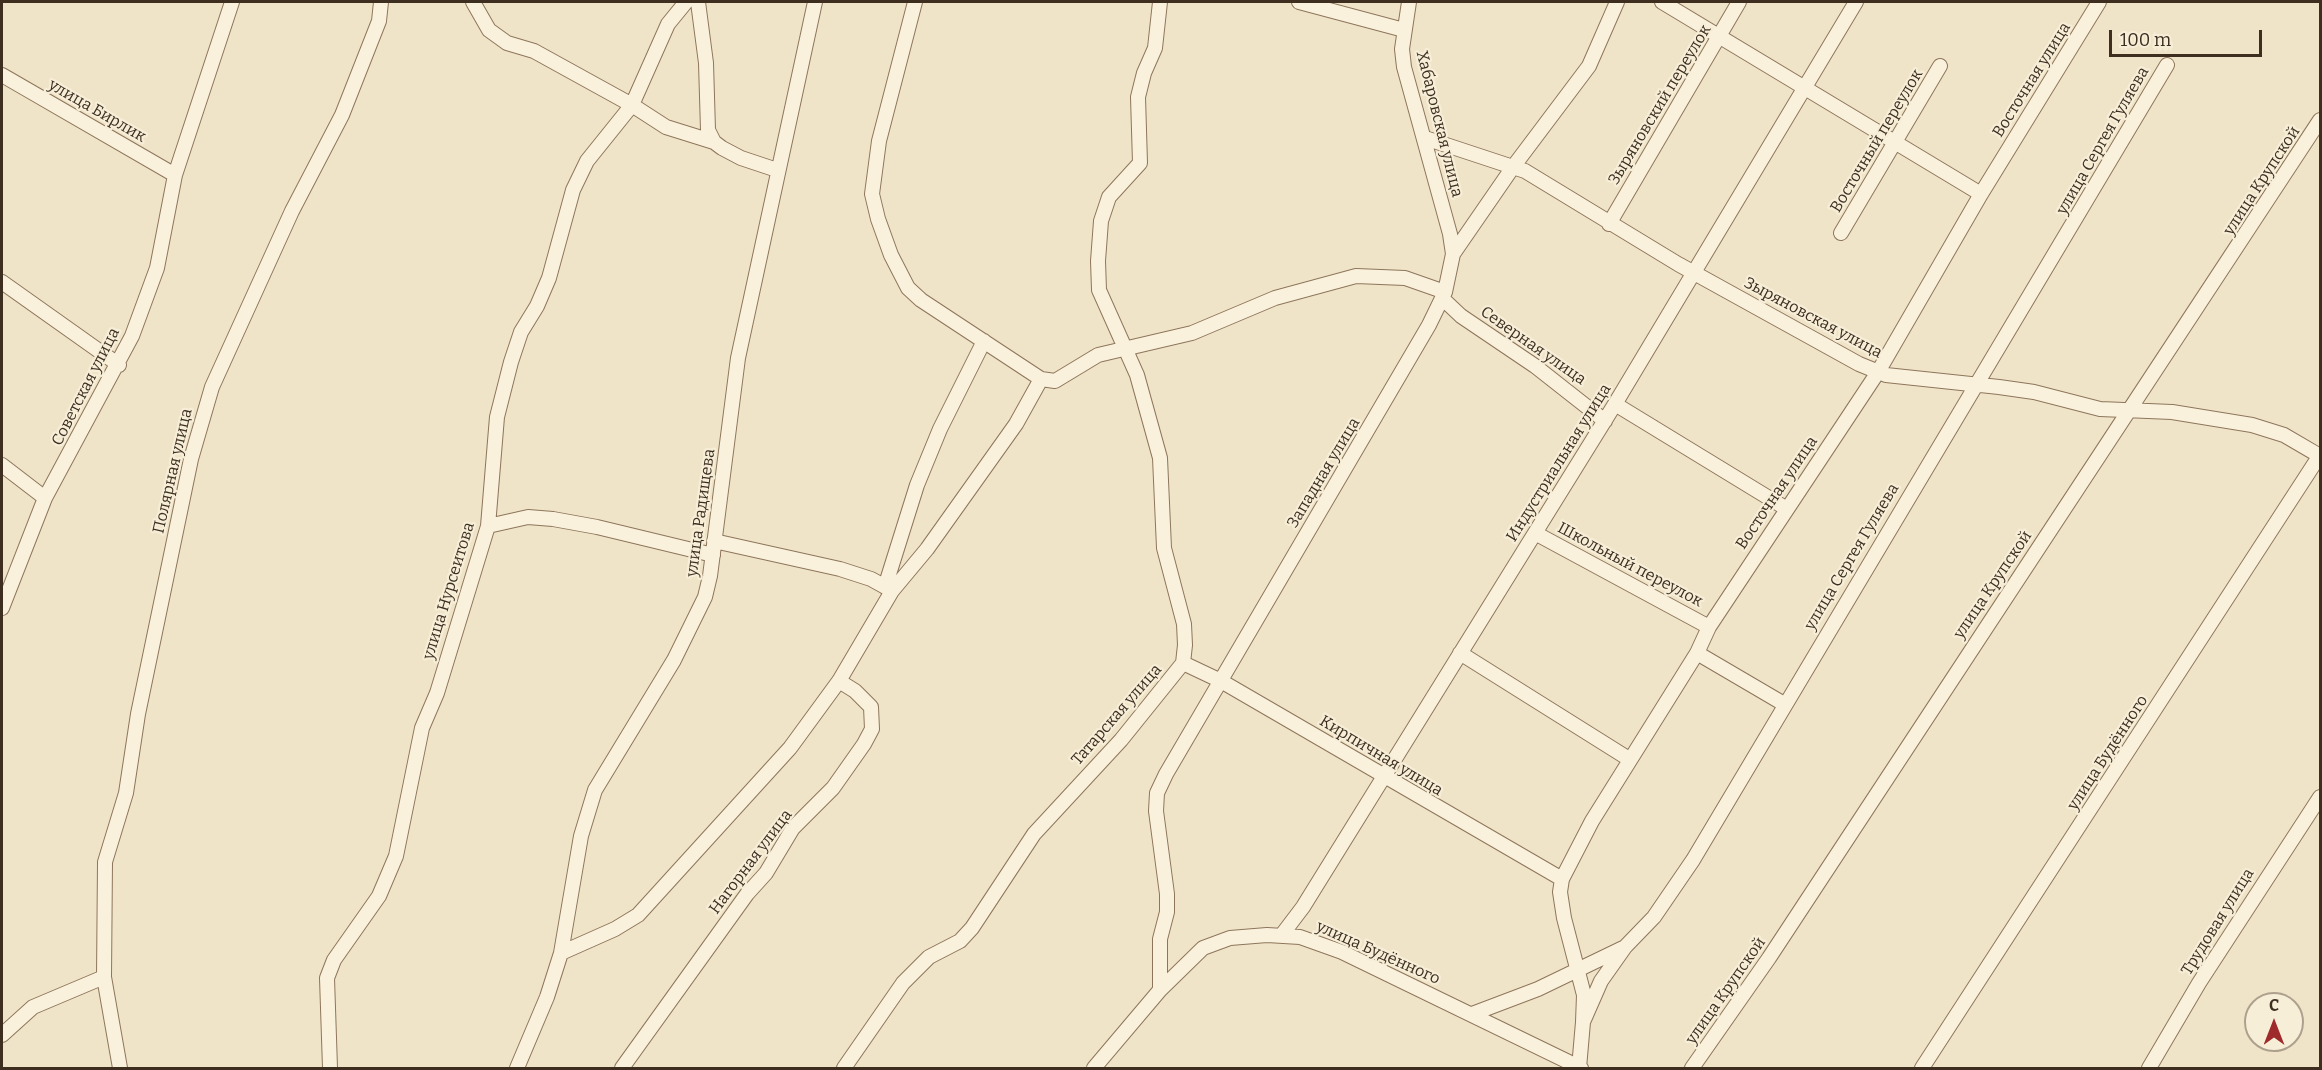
<!DOCTYPE html>
<html>
<head>
<meta charset="utf-8">
<style>
  body { margin:0 }
  #map { position:relative; width:2322px; height:1070px; overflow:hidden; background:#f0e4c8; font-family:Bitter,serif }
  canvas { display:block }
  .frame { position:absolute; inset:0; border:3px solid #3d2e20; pointer-events:none }
  .north { position:absolute; left:2244px; top:992px; width:60px; height:60px; box-sizing:border-box; background:#f7eed8; border:2px solid #ada18e; border-radius:50%; rotate:0deg; font-size:16px; font-weight:700; line-height:24px; text-align:center; color:#3d2e20 }
  .north::after { content:''; display:block; margin:auto; width:21px; height:27px; background:#9e2a2b; clip-path:polygon(50% 0,100% 100%,50% 72%,0 100%) }
  .scale { position:absolute; left:2109px; top:30px; width:153px; height:27px; box-sizing:border-box; border:3px solid #3d2e20; border-top:0; padding-left:8px; font-size:18px; line-height:21px; white-space:nowrap; color:#3d2e20; -webkit-text-stroke:4px #f7eed8; paint-order:stroke }
</style>
</head>
<body>
<div id="map">
<canvas width="2322" height="1070"></canvas>
<div class="frame"></div>
<div class="north">С</div>
<div class="scale">100 m</div>
</div>
<script>
const context = document.querySelector('canvas').getContext('2d');
context.lineJoin = 'round';
const shape = rows => new Path2D(rows.map(r => 'M' + r).join(''));
function stroke(path, color, width, dash) { context.strokeStyle = color; context.lineWidth = width; context.lineCap = dash ? 'butt' : 'round'; context.setLineDash(dash || []); context.stroke(path); }
function write(font, color, halo, rows, align = 'center') {
  context.font = font + ' Bitter,serif'; context.lineWidth = 4.5; context.setLineDash([]); context.textBaseline = 'middle'; context.strokeStyle = halo; context.fillStyle = color; for (const [text, x, y, turn = 0] of rows) {
    context.save(); context.translate(x, y); context.rotate((+turn || 0) * Math.PI / 180); context.textAlign = isNaN(turn) ? turn : align; if (halo) context.strokeText(text, 0, 0); context.fillText(text, 0, 0); context.restore();
  }
}
const minor = shape([
  [473,2,489,30,507,43,534,51,632,105,666,127,714,142],
  [698,2,706,63,708,130,714,142,722,148,741,158,777,170],
  [915,2,879,141,872,194,878,219,891,255,908,288,921,300,1041,379,1055,381,1098,355,1192,333,1275,298,1356,276,1405,278,1445,292],
  [1299,2,1404,30],
  [1409,2,1402,49,1404,67,1450,234,1453,254],
  [1662,2,1981,194],
  [2,75,175,175],
  [1425,138,1525,171,1678,264,1859,364,1886,375,1999,387,2034,392,2100,409,2172,412,2252,425,2284,435,2320,456],
  [1609,224,1739,2],
  [1841,233,1940,66],
  [2,282,119,365],
  [1443,299,1461,316,1535,366,1605,421],
  [1615,404,1787,509],
  [2,465,45,498],
  [488,526,528,517,553,519,597,527,713,555],
  [1535,533,1709,627],
  [714,541,840,569,871,579,891,590],
  [885,587,917,485,940,429,984,341],
  [2,608,45,498,132,336,157,268,175,175,232,2],
  [1460,653,1629,759],
  [1697,653,1784,704],
  [1183,663,1221,681,1562,879],
  [1281,936,1303,907,1615,404,1856,2],
  [561,953,615,929,638,915,790,748,839,681,892,591,927,549,1016,424,1041,379],
  [1160,990,1160,939,1167,912,1167,894,1156,811,1157,793,1166,774,1429,325,1445,292,1453,254,1513,167,1589,66,1617,2],
  [1472,1014,1538,989,1623,948],
  [1583,1022,1584,995,1564,918,1560,892,1562,879,1592,821,1697,653,1709,627,1878,372,1981,194,2099,2],
  [2,1035,33,1007,104,977],
  [120,1068,104,977,105,862,126,793,138,714,191,459,212,387,292,211,342,115,379,21,381,2],
  [330,1068,327,978,334,960,379,896,396,856,422,728,437,693,488,526,497,417,511,362,521,332,537,306,549,278,573,190,587,161,632,105,668,24,686,2],
  [517,1068,547,997,561,953,581,836,595,790,674,660,705,597,710,576,738,358,815,2],
  [622,1068,747,894,766,873,793,828,833,788,864,744,872,729,871,707,855,691,839,681],
  [844,1068,903,983,929,957,960,941,972,928,1034,834,1121,740,1183,663,1185,645,1184,624,1164,548,1160,458,1137,375,1099,290,1098,261,1101,221,1109,197,1140,163,1138,97,1144,73,1155,48,1160,2],
  [1094,1068,1160,990,1203,948,1230,938,1267,935,1300,937,1342,952,1581,1068],
  [1579,1068,1583,1022,1601,981,1625,947,1654,917,1693,860,2167,65],
  [1692,1068,1769,958,2320,120],
  [1922,1068,2320,455],
  [2149,1068,2199,983,2320,797]
]);
const streetNames = [
  ["Восточная улица",2032,80,-58],
  ["Зыряновский переулок",1660,105,-59],
  ["улица Бирлик",97,111,30],
  ["Хабаровская улица",1439,124,76],
  ["Восточный переулок",1877,141,-59],
  ["улица Сергея Гуляева",2103,141,-60],
  ["улица Крупской",2262,181,-57],
  ["Зыряновская улица",1813,318,28],
  ["Северная улица",1533,346,35],
  ["Советская улица",86,387,-63],
  ["Индустриальная улица",1559,463,-58],
  ["Полярная улица",173,471,-77],
  ["Западная улица",1324,473,-59],
  ["Восточная улица",1777,493,-56],
  ["улица Радищева",701,513,-82],
  ["улица Сергея Гуляева",1852,557,-59],
  ["Школьный переулок",1630,565,28],
  ["улица Крупской",1993,585,-56],
  ["улица Нурсеитова",449,591,-73],
  ["Татарская улица",1117,715,-49],
  ["улица Будённого",2108,753,-57],
  ["Кирпичная улица",1381,756,31],
  ["Нагорная улица",751,862,-53],
  ["Трудовая улица",2218,922,-58],
  ["улица Будённого",1378,953,24],
  ["улица Крупской",1726,991,-55]
];
stroke(minor, '#8d765c', 16);
stroke(minor, '#faf1dc', 14);
write('16px', '#3d2e20', '#f7eed8', streetNames);
</script>
</body>
</html>
